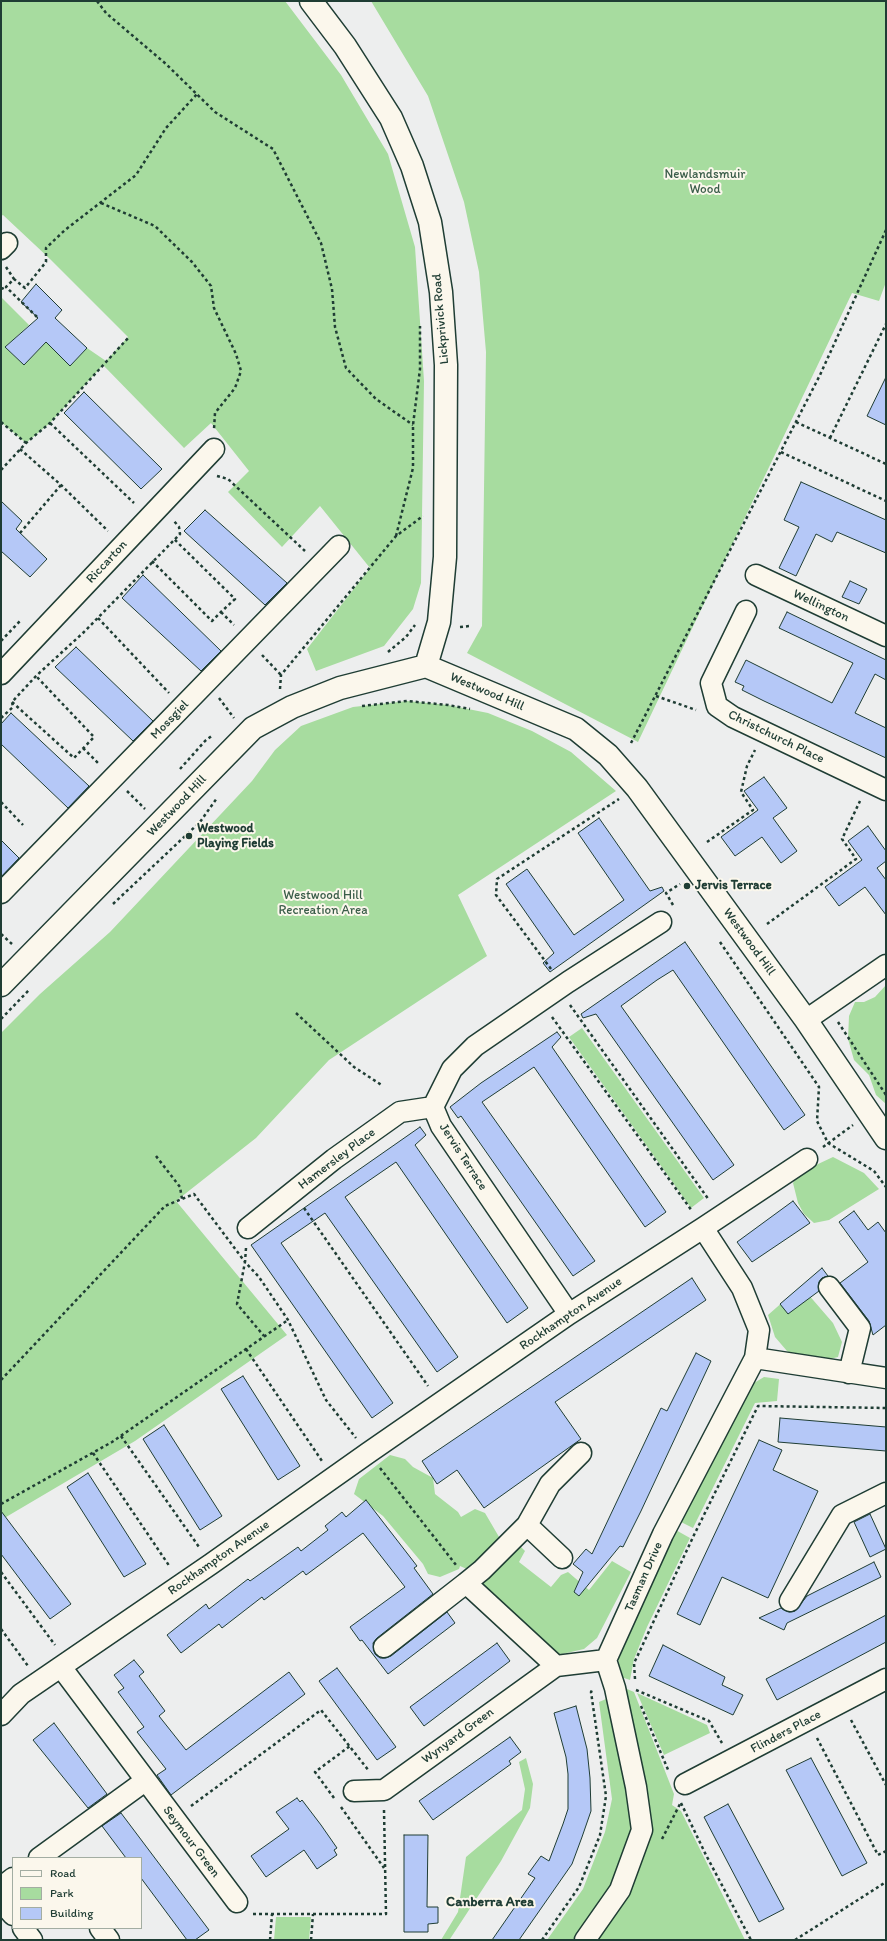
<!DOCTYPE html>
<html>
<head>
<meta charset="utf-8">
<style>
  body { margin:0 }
  #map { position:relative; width:887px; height:1941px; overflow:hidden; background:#edeeee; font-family:Itim,sans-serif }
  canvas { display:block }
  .frame { position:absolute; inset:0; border:2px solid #1f3d34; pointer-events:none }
  .legend { position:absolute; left:12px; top:1857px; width:130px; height:72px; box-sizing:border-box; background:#fbf7ec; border:1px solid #a3ada2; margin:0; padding:5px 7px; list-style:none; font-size:12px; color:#1f3d34 }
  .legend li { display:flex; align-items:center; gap:8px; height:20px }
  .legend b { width:20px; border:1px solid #a3ada2 }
</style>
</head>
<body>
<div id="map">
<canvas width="887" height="1941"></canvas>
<div class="frame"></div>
<ul class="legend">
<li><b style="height:5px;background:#fbf7ec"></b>Road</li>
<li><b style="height:11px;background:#a7dc9f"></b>Park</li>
<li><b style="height:11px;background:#b5c8f7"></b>Building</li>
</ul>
</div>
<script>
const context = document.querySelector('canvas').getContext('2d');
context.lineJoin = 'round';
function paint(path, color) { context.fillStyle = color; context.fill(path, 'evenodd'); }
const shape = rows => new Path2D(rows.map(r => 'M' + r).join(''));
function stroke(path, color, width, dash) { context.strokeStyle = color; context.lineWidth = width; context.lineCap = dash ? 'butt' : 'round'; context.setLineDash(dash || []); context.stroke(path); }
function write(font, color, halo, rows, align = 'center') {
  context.font = font + ' Itim,sans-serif'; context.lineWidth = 4; context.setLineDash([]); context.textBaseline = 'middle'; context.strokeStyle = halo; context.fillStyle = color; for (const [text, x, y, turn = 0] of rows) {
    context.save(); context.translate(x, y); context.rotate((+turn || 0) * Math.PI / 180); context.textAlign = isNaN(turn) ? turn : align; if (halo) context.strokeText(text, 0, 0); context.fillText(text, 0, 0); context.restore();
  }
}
const green = shape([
  [1,1,285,1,341,75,388,154,415,247,424,381,421,583,413,609,384,646,316,671,307,649,370,568,320,506,282,547,228,492,249,471,211,423,184,448,103,365,50,423,26,443,1,422,1,297,29,325,5,347,24,365,46,342,70,366,87,348,106,361,128,337,50,259,3,215,1,216],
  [371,1,886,1,886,282,879,301,852,293,638,742,467,653,482,626,486,352,479,272,464,202,428,96],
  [407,701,448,705,488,713,532,731,571,752,616,791,458,895,487,956,329,1060,256,1138,176,1201,287,1335,135,1441,1,1520,1,1033,40,994,110,932,252,781,275,750,301,726,353,707],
  [886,985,886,1104,876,1095,869,1075,854,1060,848,1039,849,1016,855,1002,864,1002,875,997],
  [582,1028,704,1198,691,1208,569,1037],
  [833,1157,864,1173,879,1189,829,1220,814,1223,804,1214,798,1203,793,1183,799,1173],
  [801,1286,833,1323,842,1342,838,1357,821,1361,800,1358,787,1351,775,1337,768,1315],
  [764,1377,779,1379,777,1401,755,1403,693,1528,679,1521,754,1383],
  [390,1455,405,1459,413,1467,433,1478,435,1494,458,1512,461,1517,475,1509,485,1513,502,1542,469,1570,460,1566,459,1569,440,1577,428,1574,423,1564,383,1516,354,1494,359,1479],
  [674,1529,690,1538,647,1627,634,1659,630,1680,618,1676,619,1648],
  [521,1547,525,1551,519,1562,551,1587,561,1575,568,1572,589,1590,612,1561,631,1572,597,1638,584,1649,562,1654,544,1652,480,1590,483,1573],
  [620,1686,634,1692,674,1794,672,1805,681,1811,745,1940,592,1940,650,1829],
  [637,1693,707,1725,710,1733,664,1755],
  [606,1699,618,1745,633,1827,616,1887,577,1940,547,1940,583,1889,605,1832,612,1799,599,1702],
  [526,1758,533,1784,530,1808,501,1861,450,1939,441,1940,458,1912,466,1857,522,1810,525,1789,519,1762],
  [276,1917,311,1917,309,1940,274,1940]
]);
const building = shape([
  [36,284,62,310,55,318,87,348,70,366,46,342,24,365,5,347,38,318,21,302,36,284],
  [886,377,886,425,867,416,886,377],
  [84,392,162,469,141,489,64,413,84,392],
  [801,482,886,520,886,553,837,532,832,542,816,534,796,576,779,568,799,527,784,520,801,482],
  [1,501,22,521,16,529,47,559,30,577,1,551,1,501],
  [205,510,287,583,265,605,184,531,205,510],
  [143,575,221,651,201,671,122,598,143,575],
  [850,581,867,589,859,604,842,597,850,581],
  [787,612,886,660,886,680,875,674,855,713,886,728,886,758,764,701,742,690,744,686,735,682,746,660,832,703,853,663,779,628,787,612],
  [76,647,153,721,133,741,55,667,76,647],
  [11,713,89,786,68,808,1,744,1,724,11,713],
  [764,777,787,808,773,818,797,851,781,863,762,837,735,856,721,837,758,810,744,791,764,777],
  [599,818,650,891,662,887,664,891,550,972,543,963,554,953,506,884,527,869,574,935,624,900,578,833,599,818],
  [868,826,886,851,886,861,877,868,886,880,886,915,865,887,839,906,825,887,862,860,848,841,868,826],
  [1,840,19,858,1,877,1,840],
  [685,942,805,1115,784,1130,673,970,657,980,621,1006,734,1165,713,1180,596,1014,583,1018,581,1014,685,942],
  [557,1032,561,1037,552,1047,666,1212,645,1227,534,1067,482,1102,595,1261,573,1276,461,1116,458,1118,450,1107,481,1083,557,1032],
  [420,1127,426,1135,415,1145,528,1308,507,1323,396,1162,345,1197,458,1357,437,1372,325,1213,281,1243,393,1403,372,1418,251,1245,420,1127],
  [793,1201,810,1223,752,1262,737,1242,793,1201],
  [854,1211,868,1230,878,1222,886,1233,886,1325,873,1335,869,1321,840,1283,868,1262,839,1222,854,1211],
  [822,1268,828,1276,822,1278,819,1282,819,1291,788,1314,780,1304,822,1268],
  [692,1278,706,1300,555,1402,581,1439,484,1508,457,1470,437,1484,422,1461,692,1278],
  [696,1353,711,1361,641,1511,623,1547,620,1546,579,1596,574,1592,583,1572,573,1564,586,1549,592,1554,661,1408,667,1411,696,1353],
  [243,1376,300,1466,278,1480,221,1389,243,1376],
  [780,1418,886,1427,886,1451,778,1442,780,1418],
  [164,1425,222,1516,200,1530,143,1439,164,1425],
  [759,1440,782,1450,773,1470,818,1491,768,1598,722,1577,700,1625,677,1614,759,1440],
  [88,1473,146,1564,124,1577,67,1487,88,1473],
  [366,1500,417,1566,414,1568,433,1594,377,1638,373,1643,375,1654,380,1658,386,1658,391,1656,447,1612,455,1623,388,1674,362,1640,360,1641,350,1627,405,1587,363,1533,306,1575,303,1571,264,1600,262,1597,222,1628,219,1624,181,1653,167,1635,206,1604,209,1609,248,1579,250,1581,298,1547,301,1551,328,1530,325,1526,342,1512,346,1517,366,1500],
  [1,1511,71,1604,50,1619,1,1554,1,1511],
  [870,1514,886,1549,870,1557,854,1522,870,1514],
  [874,1562,881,1577,787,1623,784,1630,759,1618,781,1608,789,1612,795,1611,807,1596,874,1562],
  [886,1615,886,1642,777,1700,766,1679,886,1615],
  [497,1643,510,1661,424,1726,410,1707,497,1643],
  [663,1645,725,1677,722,1685,743,1695,733,1715,649,1676,663,1645],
  [134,1660,144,1672,139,1676,165,1711,159,1716,186,1750,289,1672,305,1694,171,1795,157,1775,166,1769,137,1732,144,1727,118,1692,124,1688,114,1675,134,1660],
  [337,1668,396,1747,377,1760,319,1681,337,1668],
  [576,1706,587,1749,590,1778,591,1811,582,1837,572,1864,519,1940,492,1940,535,1878,528,1874,541,1856,549,1861,563,1824,568,1809,568,1774,566,1757,554,1713,576,1706],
  [54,1723,107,1794,88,1808,33,1740,54,1723],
  [510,1737,521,1752,509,1761,511,1764,433,1820,419,1801,510,1737],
  [811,1758,867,1863,842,1876,786,1770,811,1758],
  [297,1798,300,1802,302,1800,321,1825,337,1848,334,1850,337,1855,317,1869,304,1850,266,1877,251,1856,289,1829,276,1812,297,1798],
  [728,1804,784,1909,759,1922,704,1817,728,1804],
  [121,1813,209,1930,195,1940,187,1940,141,1878,141,1858,126,1858,102,1826,121,1813],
  [404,1835,428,1835,427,1907,438,1907,438,1923,428,1924,428,1932,404,1932,404,1835]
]);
const path = shape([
  [97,1,106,13,166,64,215,112,273,149,321,243,332,289,335,327,346,368,376,399,413,425],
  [101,203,155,226,192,262,211,286,214,308,236,354,241,371,235,388,215,413,214,429],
  [6,267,14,279],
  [1,289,6,287],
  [37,317,6,287,14,279,25,288,46,262,46,248,65,230,136,175,166,128,197,94],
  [1,422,26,443],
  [796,422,886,464],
  [50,423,134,503],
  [830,438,886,324],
  [20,449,61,485,108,531],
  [781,452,886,501],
  [1,470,26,443,50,423,129,337],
  [217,476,228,479,305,551],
  [20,533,61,485],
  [396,536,413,468,413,425,420,369,420,326],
  [152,561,212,621,221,612,235,599,174,539],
  [221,612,234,625],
  [98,618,169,693],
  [460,627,470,626],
  [1,641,20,621],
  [388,652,406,637,415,625],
  [262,655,281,675],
  [280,689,281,675,396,536,423,516],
  [656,696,696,710],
  [219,698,234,718],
  [12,702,74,758,94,737,36,676],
  [362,706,407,701,448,705,470,709],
  [1,718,13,707,12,702,36,676,84,632,180,534,179,527,174,521],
  [631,743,820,375,886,230],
  [83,748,99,764],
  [180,769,205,741,213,735],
  [127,791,145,809],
  [1,802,23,825],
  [707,842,753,810,741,792,747,766,755,750],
  [113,904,200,822,217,798],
  [673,905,666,893,680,884],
  [767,924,856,859,842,839,860,801],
  [1,934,12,944],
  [720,942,819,1087,817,1121,828,1143,874,1171,886,1187],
  [551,969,496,895,497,879,619,799],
  [570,1005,709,1200],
  [296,1013,354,1067,383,1086],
  [552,1017,692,1211],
  [1,1019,30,989],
  [838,1022,886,1095],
  [823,1147,853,1125],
  [156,1156,180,1187,182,1199],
  [304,1208,428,1386],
  [246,1248,245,1262,259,1277,288,1320,326,1400,356,1438],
  [246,1349,322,1461],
  [1,1380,165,1206,194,1194,245,1262,237,1304,264,1336],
  [121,1436,199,1547],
  [93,1453,170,1567],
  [380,1468,456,1565],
  [1,1504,112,1442,288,1320],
  [1,1572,55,1645],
  [1,1629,28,1666],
  [635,1679,634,1663,637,1657,694,1535,758,1406,886,1408],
  [636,1690,709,1721,722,1743],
  [641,1706,669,1772],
  [851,1720,886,1785],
  [817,1738,878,1855,886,1851],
  [334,1798,315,1772,350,1746],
  [681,1803,706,1855,751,1940],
  [191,1806,321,1710,369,1771],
  [341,1807,384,1868],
  [662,1839,681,1802],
  [253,1914,386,1914,384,1810],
  [270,1940,272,1914],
  [311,1940,313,1914],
  [542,1940,579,1887,600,1835,606,1796,591,1692,593,1688],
  [795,1940,886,1882]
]);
const minor = shape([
  [1,249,7,243],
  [756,575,886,636],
  [746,611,711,683,717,706,733,717,886,790],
  [1,674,214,449],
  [1,893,339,546],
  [806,1020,886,965],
  [248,1228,334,1159,400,1112,433,1107],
  [829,1287,860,1328,849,1373],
  [569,1314,441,1126,433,1107,452,1069,475,1046,568,982,661,922],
  [755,1358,886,1378],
  [581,1453,550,1484,527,1525,482,1570,466,1583,556,1666,606,1660],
  [527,1525,562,1558],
  [790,1601,842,1515,886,1493],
  [384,1647,466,1583],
  [61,1667,237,1902],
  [1,1715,21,1694,211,1564,368,1453,569,1314,703,1228,807,1159],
  [685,1784,886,1679],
  [354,1791,384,1790,556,1666],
  [39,1858,145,1781],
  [13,1878,4,1885,6,1907,13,1915],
  [23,1928,32,1940],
  [100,1928,109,1940],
  [585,1940,620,1890,642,1830,636,1787,615,1688,606,1660,663,1534,755,1358,759,1330,742,1288,703,1228]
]);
const tertiary = shape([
  [311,1,345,46,391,118,412,166,430,222,441,292,446,365,445,557,439,622,426,666],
  [1,985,253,728,292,707,340,688,426,666,576,729,608,755,637,788,806,1020,886,1138]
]);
const markers = [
  [189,836,4,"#1f3d34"],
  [687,886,4,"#1f3d34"]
];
const parkNames = [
  ["Newlandsmuir",705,175],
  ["Wood",705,190],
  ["Westwood Hill",323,896],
  ["Recreation Area",323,911]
];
const streetNames = [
  ["Lickprivick Road",441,319,-95],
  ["Riccarton",107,562,-47],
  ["Wellington",821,606,25],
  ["Westwood Hill",487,692,23],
  ["Mossgiel",170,720,-46],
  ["Christchurch Place",776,737,26],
  ["Westwood Hill",177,806,-46],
  ["Westwood Hill",749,942,54],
  ["Jervis Terrace",463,1157,57],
  ["Hamersley Place",337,1159,-37],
  ["Rockhampton Avenue",571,1314,-34],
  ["Rockhampton Avenue",219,1558,-35],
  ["Tasman Drive",644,1577,-66],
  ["Flinders Place",786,1732,-28],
  ["Wynyard Green",458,1736,-36],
  ["Seymour Green",191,1842,53]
];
const poiNames = [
  ["Westwood",197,829],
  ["Playing Fields",197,844],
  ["Jervis Terrace",695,886]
];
const neighbourhoodNames = [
  ["Canberra Area",490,1902]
];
paint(green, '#a7dc9f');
paint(building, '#b5c8f7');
stroke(building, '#1f3d34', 1);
stroke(minor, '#1f3d34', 23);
stroke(tertiary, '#1f3d34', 25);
stroke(path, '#1f3d34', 2.5, [3, 3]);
stroke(minor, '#fbf7ec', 20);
stroke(tertiary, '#fbf7ec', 22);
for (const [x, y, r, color] of markers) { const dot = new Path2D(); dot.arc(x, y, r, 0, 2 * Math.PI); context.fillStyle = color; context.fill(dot); stroke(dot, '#fbf7ec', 1.5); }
write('13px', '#3a5d49', '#fbf7ec', parkNames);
write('13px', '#1f3d34', '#fbf7ec', streetNames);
write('bold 13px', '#1f3d34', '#fbf7ec', poiNames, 'left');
write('bold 14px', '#1f3d34', '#fbf7ec', neighbourhoodNames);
</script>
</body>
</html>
